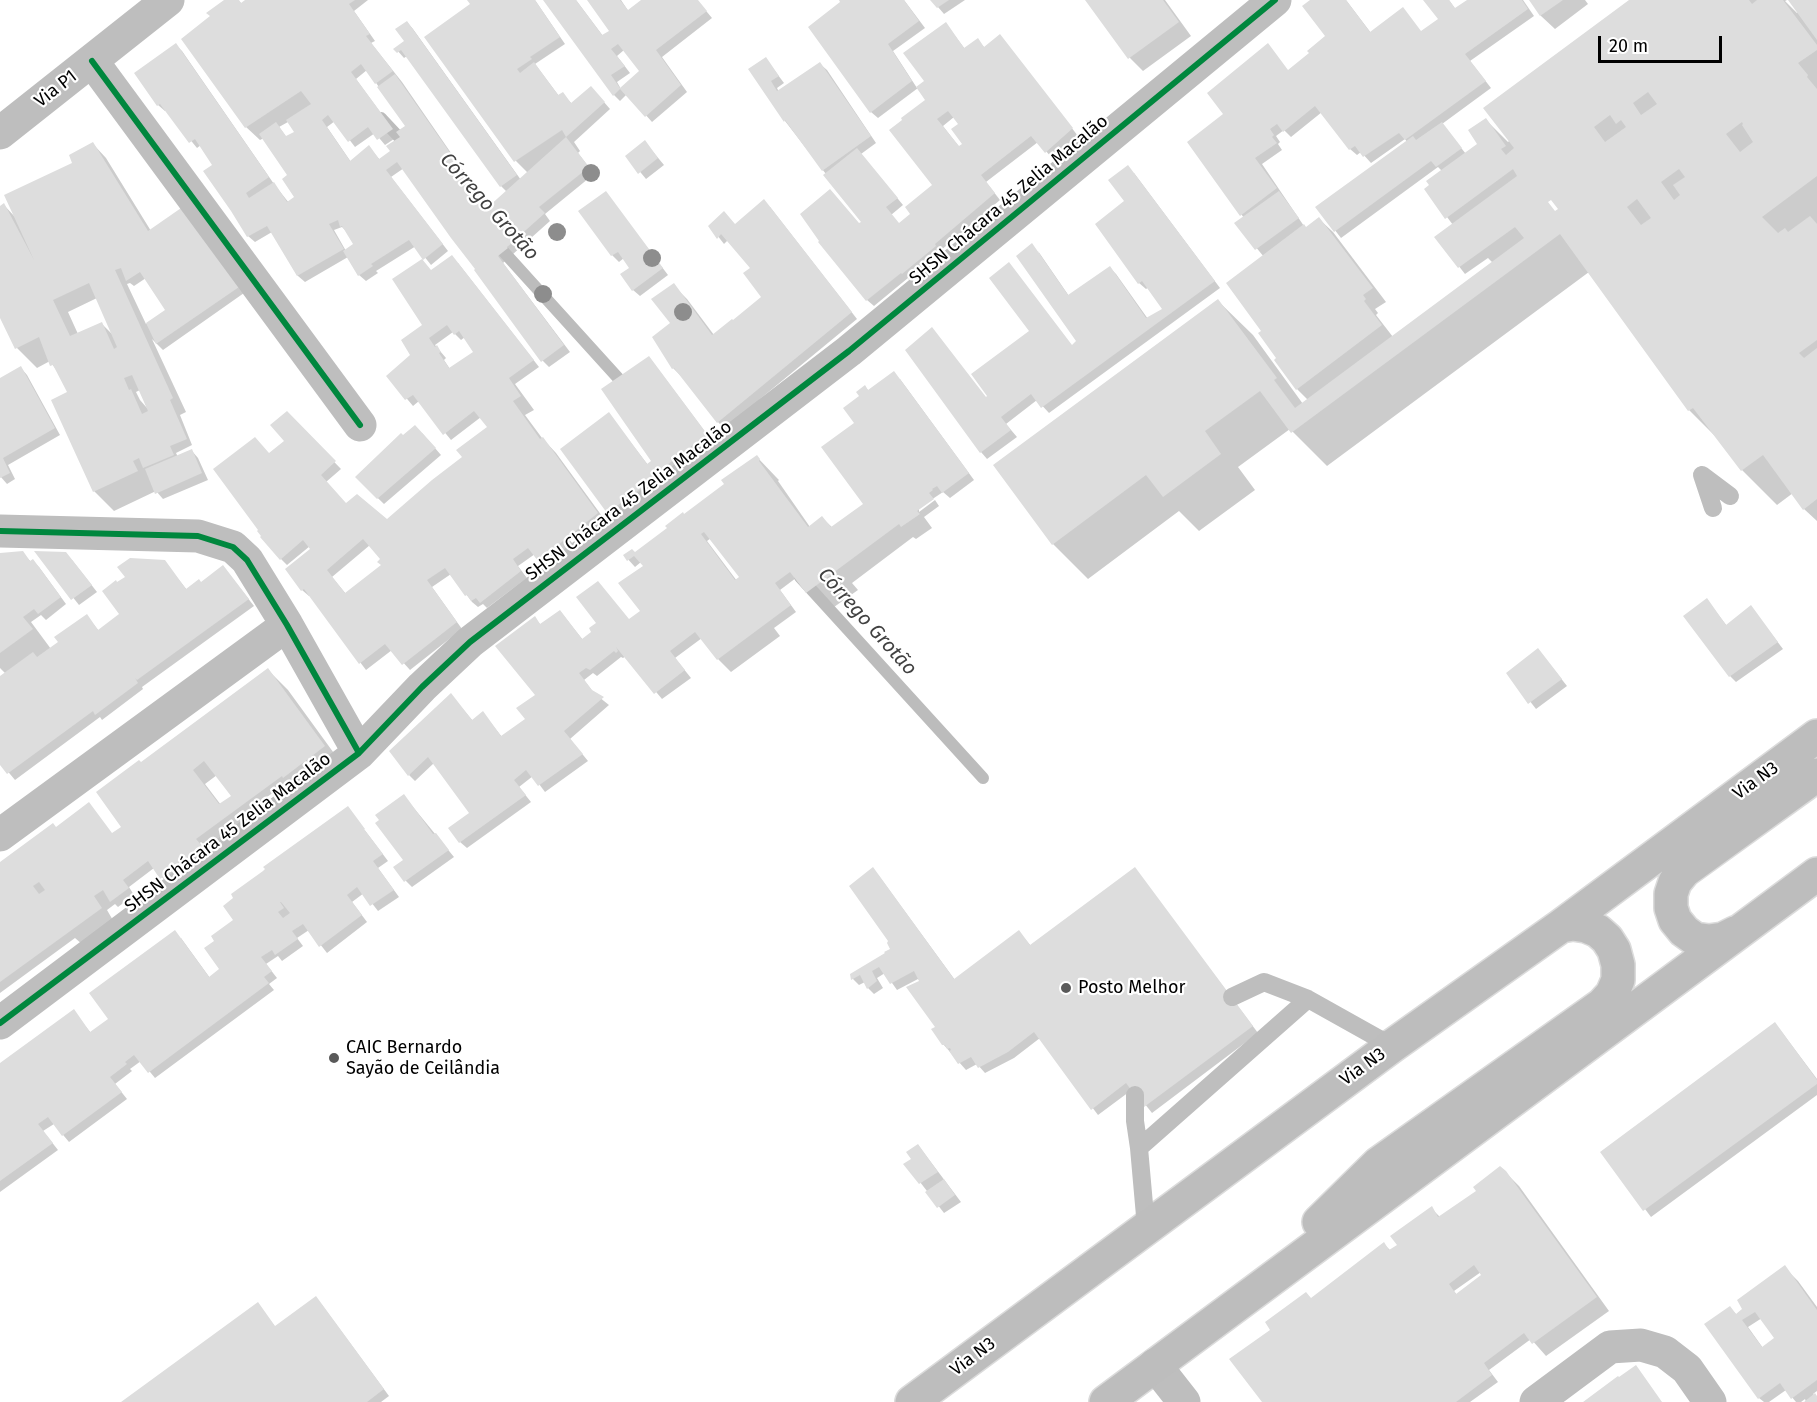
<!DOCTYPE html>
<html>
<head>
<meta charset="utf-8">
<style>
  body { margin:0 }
  #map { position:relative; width:1817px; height:1402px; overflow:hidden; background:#fff; font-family:"Fira Sans",sans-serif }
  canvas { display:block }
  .scale { position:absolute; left:1598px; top:36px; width:124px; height:27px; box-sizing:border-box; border:3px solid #000; border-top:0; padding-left:8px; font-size:18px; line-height:21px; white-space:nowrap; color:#000; -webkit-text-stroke:4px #fff; paint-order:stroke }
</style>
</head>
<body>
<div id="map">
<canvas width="1817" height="1402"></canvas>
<div class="scale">20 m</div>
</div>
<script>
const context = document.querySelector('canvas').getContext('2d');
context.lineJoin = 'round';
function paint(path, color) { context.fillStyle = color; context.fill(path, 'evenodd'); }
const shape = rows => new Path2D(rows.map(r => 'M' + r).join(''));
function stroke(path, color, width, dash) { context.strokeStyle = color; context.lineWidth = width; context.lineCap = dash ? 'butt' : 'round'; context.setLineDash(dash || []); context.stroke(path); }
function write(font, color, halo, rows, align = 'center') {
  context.font = font + ' "Fira Sans",sans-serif'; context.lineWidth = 4.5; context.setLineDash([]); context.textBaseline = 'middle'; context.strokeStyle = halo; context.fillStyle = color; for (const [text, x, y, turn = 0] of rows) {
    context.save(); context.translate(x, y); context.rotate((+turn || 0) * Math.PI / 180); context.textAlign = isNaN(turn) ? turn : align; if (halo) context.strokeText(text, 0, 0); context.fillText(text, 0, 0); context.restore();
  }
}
const shadow = shape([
  [227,0,238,0,242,4,248,0,368,0,354,11,375,41,371,43,402,82,489,208,507,192,501,186,407,56,404,58,396,49,406,42,407,22,413,29,521,180,528,173,516,161,472,4,469,0,535,0,565,44,535,64,559,96,563,94,572,104,597,94,610,109,574,142,580,151,578,153,594,174,545,214,550,221,503,263,570,352,549,367,543,361,404,168,391,177,448,251,431,265,416,246,376,271,378,273,366,281,359,275,348,257,305,282,298,276,272,232,255,242,248,236,214,165,201,145,197,148,166,110,165,111,158,105,176,45,182,51,274,184,289,203,296,198,290,176,264,138,260,140,246,127,212,17],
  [367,70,407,127,396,134,356,79],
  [335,121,355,147,375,133,385,145,400,135,402,137,392,151,380,160,369,147,351,162,327,127],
  [288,122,296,132,287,138,279,127],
  [342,227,348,233,355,245,346,251,334,230],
  [545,0,576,0,603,36,611,31,589,0,621,0,629,12,645,0,697,0,712,18,662,57,687,92,652,122,627,94,620,101,614,95],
  [624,50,641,72,621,89,617,82,630,73,617,56],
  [840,0,904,0,925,28,893,51,917,88,926,82,946,24,965,49,977,40,985,48,1000,36,1078,136,1052,158,1038,142,986,182,1000,200,940,251,941,253,909,280,908,278,874,306,867,300,860,225,863,222,785,121,751,70,766,59,784,83,777,88,779,92,820,64,827,70,876,143,861,154,903,205,891,215,899,224,913,214,934,186,927,101,918,88,878,118,871,112,810,28,843,3],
  [954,117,960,124,964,144,960,148,943,126],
  [932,0,965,0,944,14],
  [1087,0,1165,0,1191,36,1143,71,1130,58],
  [1313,0,1346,0,1371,33,1421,32,1440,20,1425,0,1449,0,1456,10,1470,0,1523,0,1534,16,1470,61,1491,88,1442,124,1466,154,1479,144,1486,120,1508,142,1510,140,1632,0,1787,0,1785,1,1797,13,1799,12,1790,0,1817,0,1817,521,1804,509,1793,493,1777,505,1742,470,1721,442,1689,410,1589,272,1327,466,1290,429,1238,467,1255,490,1199,531,1179,511,1088,579,1053,544,995,466,1218,301,1253,335,1303,404,1308,400,1297,389,1263,331,1264,257,1236,223,1244,218,1189,142,1288,71,1311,53,1327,36],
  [1322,112,1350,149,1357,155,1361,152,1371,163,1405,139,1407,142,1317,207,1341,238,1438,167,1442,171,1426,189,1453,225,1436,237,1465,274,1488,258,1493,263,1393,337,1376,315,1378,313,1375,309,1386,302,1333,232,1319,219,1306,229,1262,164,1282,150,1278,144,1280,142,1276,136,1284,130,1291,137],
  [1551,198,1560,209,1555,214,1546,202],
  [1530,0,1585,0,1588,4,1555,29,1541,16],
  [645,142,664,165,646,179,627,156],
  [93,144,106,158,151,231,184,208,244,293,163,350,152,339,186,412,180,415,192,445,176,453,178,457,192,451,198,458,208,480,163,499,156,491,114,511,94,491,69,393,57,371,50,361,37,368,17,348,0,316,0,207,4,205,15,217],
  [146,278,167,310,146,324,127,284,130,283,134,286],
  [97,298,114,336,102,324,78,334,68,312],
  [140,390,147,408,140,400,136,392],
  [1134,173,1220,288,1049,413,1037,400,1006,424,1017,437,987,459,981,452,987,398,1078,342,1038,251,1069,296,1110,268,1116,274,1148,319,1165,309,1149,287,1146,289,1139,283,1126,201],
  [606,193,668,275,640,296,633,290,631,268,624,258,619,262,612,255,580,211],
  [770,207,857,319,760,399,731,436,718,422,686,381,673,368,672,324,673,285,687,299,714,335,763,298,752,268,728,240,724,244,710,226,735,225],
  [458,263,539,367,515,384,534,410,525,415,542,438,556,453,610,527,582,548,570,536,568,538,574,545,545,566,535,554,518,566,527,578,487,608,483,604,478,607,472,602,451,574,432,587,462,629,410,670,392,650,366,670,310,596,309,596,302,590,312,549,310,546,287,565,281,559,269,455,286,441,287,413,341,469,326,482,346,505,387,521,492,434,481,417,451,440,419,401,413,406,388,376,412,355,424,326,432,272],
  [453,332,461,340,465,337,475,352,450,369,444,360,446,358,435,345],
  [370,545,382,559,383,565,346,594,332,577],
  [649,357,712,441,614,518,608,512,609,414,648,465,653,462],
  [21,368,27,375,60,435,8,465,15,479,7,484,0,476,0,380],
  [900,379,974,480,950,498,943,492,919,508,919,512,935,500,939,506,924,517,932,528,916,539,913,537,852,583,858,590,827,612,807,592,796,578,780,590,796,612,774,628,780,636,731,672,718,659,702,638,675,658,691,678,662,699,626,656,623,658,621,657,597,676,593,673,584,680,594,693,609,705,570,739,588,761,545,792,533,776,519,787,531,802,467,848,460,842,472,813,434,763,415,781,409,775,451,695,473,721,483,713,502,737,527,719,537,696,534,618,541,625,560,611,583,640,629,620,642,611,645,566,641,562,635,567,625,556,635,554,724,486,757,457,776,477,779,480,778,481,810,527,822,518,833,528,865,504,856,424,861,397,865,387,869,391],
  [711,538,741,578,737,581,707,541],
  [422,433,441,455,384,504,357,478,403,437],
  [22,552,31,562,33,561,39,567,66,604,46,620,41,615,31,622,51,649,87,616,99,631,121,615,117,584,164,561,187,590,229,574,254,606,142,687,143,689,102,720,100,717,15,780,0,762,0,678,6,674,0,668,0,555],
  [37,552,72,560,97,592,79,605],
  [1707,600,1727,626,1751,607,1783,649,1736,682,1730,676],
  [1544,657,1567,686,1536,709,1508,673],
  [268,670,288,690,344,767,304,797,289,781,245,813,251,821,211,851,201,842,200,843,208,854,168,884,154,868,129,887,134,895,118,907,115,904,107,910,114,922,83,945,75,938,0,993,0,864,56,828,113,834,123,827,145,769],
  [217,775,233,796,221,805,205,784],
  [404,796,454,857,412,887,406,881],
  [348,808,388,861,378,868,399,897,378,911,364,893,352,902,367,922,327,953,309,930,297,938,303,946,282,961,278,956,266,964,277,978,269,984,274,990,155,1078,141,1061,130,1069,132,1071,115,1084,127,1099,69,1142,54,1124,43,1131,58,1150,0,1192,0,1065,73,1011,91,1033,110,1019,181,938,210,978,221,970,216,941],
  [1135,869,1258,1033,1152,1113,1133,1089,1098,1115,1040,1038,1014,1058,985,1073,977,1064,966,1070,943,1044,937,1027,908,988,921,981,918,979,897,990,885,973,877,978,883,988,874,994,868,988,865,982,859,985,853,979,852,975,892,949,879,876,955,980,1025,939,1031,946],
  [1781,1031,1817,1079,1817,1095,1651,1217,1602,1152],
  [918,1145,961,1202,944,1213,906,1164,913,1159],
  [1505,1172,1519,1186,1609,1311,1546,1356,1531,1339,1489,1370,1498,1382,1470,1402,1264,1402,1312,1299,1384,1244,1391,1251,1399,1245,1431,1208,1440,1217],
  [1481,1272,1483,1275,1457,1295,1454,1291],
  [1784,1267,1798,1281,1817,1307,1817,1391,1813,1394,1817,1398,1817,1402,1806,1402,1805,1399,1801,1402,1796,1402,1786,1390,1769,1402,1764,1402,1759,1398,1730,1308,1737,1315],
  [1762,1318,1780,1346,1763,1348,1748,1327],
  [258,1304,276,1328,322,1305,389,1396,381,1402,124,1402]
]);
const stream = shape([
  [381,118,410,149],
  [493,240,628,389],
  [800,577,983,778]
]);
const building = shape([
  [224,0,239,0,241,3,245,0,355,0,349,4,370,34,366,36,393,71,375,84,361,64,351,72,393,129,377,140,368,127,348,142,328,115,322,120,350,161,369,145,379,159,390,151,386,146,400,137,396,132,405,126,377,87,395,74,488,207,566,137,589,167,539,207,545,213,517,238,517,239,507,247,508,248,498,256,564,345,541,362,474,270,475,269,451,238,397,162,386,170,443,244,423,260,409,240,371,264,373,266,358,276,343,251,353,244,342,226,340,227,338,220,329,224,344,249,297,276,267,226,247,237,231,211,203,171,212,165,195,139,189,143,160,104,157,106,134,73,176,43,269,177,246,193,249,198,274,182,287,202,294,197,282,179,287,175,259,134,276,122,286,136,294,132,286,120,311,104,301,91,245,128,181,39,210,16,206,13],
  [467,0,535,0,560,37,530,57,532,59,517,69,520,73,534,62,558,95,563,92,571,103,591,86,605,102,566,137,562,130,514,162,424,37,470,4],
  [543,0,576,0,602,35,609,31,587,0,620,0,628,10,641,0,698,0,707,11,656,50,681,85,645,117,620,89,613,96],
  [618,44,639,71,620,88,611,75,625,66,611,49],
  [839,0,904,0,919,21,888,44,912,81,870,113,808,27,840,2],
  [930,0,949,0,937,8],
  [1085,0,1163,0,1179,22,1128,59],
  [1310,0,1346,0,1370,32,1403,7,1421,31,1438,19,1423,0,1449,0,1455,8,1467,0,1522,0,1528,9,1465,54,1486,81,1405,140,1399,133,1363,157,1355,146,1349,150,1315,106,1283,132,1277,124,1270,129,1274,135,1272,137,1277,143,1255,158,1277,188,1240,216,1187,142,1223,114,1207,93,1268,43,1288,70,1309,53,1307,51,1325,36,1302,6],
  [1529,0,1563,0,1540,16],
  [1629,0,1749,0,1752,4,1757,0,1783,0,1817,45,1817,50,1798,63,1808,75,1807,77,1817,89,1817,176,1762,217,1778,233,1785,228,1788,232,1810,216,1817,224,1817,340,1799,353,1804,358,1817,348,1817,499,1803,510,1763,455,1741,471,1693,408,1688,411,1560,234,1291,433,1260,391,1205,431,1221,454,1163,497,1146,475,1052,545,993,465,1218,299,1277,378,1274,380,1295,408,1524,238,1515,227,1458,268,1434,237,1517,176,1513,169,1445,219,1424,189,1429,185,1426,181,1477,144,1468,130,1486,118,1506,146,1501,149,1506,155,1514,148,1483,108],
  [1648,92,1657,104,1641,115,1633,103],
  [1610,115,1616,124,1621,120,1626,127,1605,142,1594,127],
  [1742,122,1743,124,1742,125,1753,142,1740,152,1726,134],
  [1679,169,1685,177,1673,185,1680,195,1674,200,1661,182],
  [1637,199,1651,218,1641,225,1627,207],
  [1551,200,1558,209,1555,211,1548,202],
  [1788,0,1817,0,1817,40],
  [407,21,517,175,500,187,401,50,397,53,393,49,404,41,395,29],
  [946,22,964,48,978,38,984,47,1000,34,1073,128,1045,153,1031,136,981,175,995,193,935,244,936,246,902,274,901,273,866,301,818,242,819,241,800,214,830,189,859,223,861,222,823,175,857,148,898,198,886,207,899,223,910,214,905,207,932,185,889,130,902,120,901,118,925,100,916,87,924,81,903,53],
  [948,111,958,124,951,129,962,144,959,146,937,119],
  [766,57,779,76,771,81,777,91,820,62,871,136,822,171,785,120,784,122,748,69],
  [1442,122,1462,148,1436,167,1431,161,1334,232,1315,207,1413,136,1416,140],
  [645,140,658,158,638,174,625,156],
  [93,142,148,231,184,206,239,287,156,344,146,323,165,310,140,272,126,281,121,268,115,270,173,398,170,400,187,439,170,446,174,455,143,468,139,458,133,461,138,471,93,492,51,400,67,392,53,365,50,366,39,337,15,349,0,318,0,206,4,203,34,260,4,195,72,163,69,155],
  [89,283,117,347,114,349,102,322,70,336,53,300],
  [132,375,148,411,142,414,131,389,129,390,124,378],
  [1128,165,1215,281,1041,408,1031,394,1001,417,1011,430,980,453,905,350,932,327,986,397,987,396,971,374,1029,331,989,278,1009,262,1072,345,1076,341,1016,256,1032,243,1068,295,1110,266,1146,318,1162,309,1142,281,1138,284,1095,224,1124,201,1108,180],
  [606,191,663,268,632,291,620,274,629,268,618,252,611,256,578,211],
  [1279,191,1299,218,1255,250,1234,223],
  [764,199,852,312,717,423,674,368,672,369,652,337,670,323,651,299,674,283,712,335,732,319,733,320,761,297,743,273,750,268,721,234,717,239,708,226,724,211,735,224],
  [1319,217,1373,288,1363,295,1366,299,1364,301,1382,325,1296,390,1274,360,1276,358,1258,333,1261,331,1226,283,1304,224,1306,227],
  [452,255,534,360,509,378,521,396,513,401,540,439,543,437,598,513,538,561,528,548,513,559,521,571,480,603,476,598,471,601,467,595,465,596,445,568,427,580,457,622,402,665,385,644,359,664,304,589,301,591,285,569,310,549,303,540,280,560,260,537,261,536,257,531,258,530,213,469,255,437,269,453,284,441,270,425,287,411,336,461,321,475,346,503,357,494,387,519,432,480,462,457,456,450,487,427,474,411,443,435,413,395,405,400,386,376,410,355,401,340,422,325,392,279,422,259,431,270],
  [447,325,454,335,459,331,473,352,449,368,439,353,441,352,437,345,435,347,429,338],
  [363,539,380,559,377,562,381,565,345,593,327,570],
  [649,356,707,434,658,472,661,474,607,513,560,449,609,412,647,464,651,461,601,389],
  [21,366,55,428,3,458,10,473,0,478,0,378],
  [894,371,969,473,942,493,937,486,932,489,933,490,929,493,934,499,917,511,920,514,901,527,899,524,806,593,790,572,775,583,791,605,717,660,695,632,670,651,685,670,654,694,616,647,618,651,616,653,614,651,590,670,586,668,579,673,592,690,604,697,564,731,583,754,538,786,526,770,514,780,526,795,459,843,448,828,469,813,428,757,408,776,389,751,451,693,472,720,483,711,501,736,525,719,516,708,535,695,495,646,535,616,540,624,560,610,582,639,591,632,589,628,596,623,576,597,598,581,629,619,640,611,618,583,643,566,634,556,627,561,623,555,632,549,635,552,667,528,665,526,683,512,684,514,724,484,721,480,757,455,760,459,759,461,808,527,822,516,831,527,863,504,821,447,854,423,843,408,859,396,856,392,865,385,868,390],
  [704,532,739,577,735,580,701,534],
  [415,425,436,448,377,499,355,477,401,433,403,435],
  [192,449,202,473,155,494,145,469],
  [23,551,30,561,33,559,61,597,38,614,34,609,23,617,33,629,0,653,0,553],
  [34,551,66,552,92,585,71,600],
  [130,558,165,560,186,589,199,579,201,582,223,565,249,599,137,680,135,678,138,683,95,715,93,711,7,774,0,765,0,676,33,652,37,657,58,642,54,637,87,614,98,630,119,614,102,591,116,580,117,582,125,577,117,567],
  [1707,598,1726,625,1751,605,1778,642,1729,677,1683,616],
  [1538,648,1562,679,1528,704,1506,673],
  [268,668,325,746,283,778,282,776,196,839,203,847,160,879,148,861,123,880,129,888,110,902,103,890,94,896,102,908,0,982,0,862,53,823,56,827,89,802,112,833,121,827,96,792,139,760,141,762],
  [204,761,231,796,219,804,193,770],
  [39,882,45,890,39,894,33,886],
  [404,794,433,834,436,833,449,850,404,882,393,867,403,860,375,823,379,820,375,815],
  [348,806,365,829,364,829,383,854,373,861,394,890,370,906,357,887,347,895,362,915,319,947,303,924,292,931,298,939,275,955,272,950,261,957,272,971,264,977,269,983,148,1073,134,1055,125,1062,127,1064,110,1077,122,1092,62,1136,48,1117,38,1124,53,1143,0,1181,0,1063,74,1009,90,1032,108,1019,89,993,175,930,209,977,219,969,204,948,214,941,211,936,233,920,223,906,233,898,231,894,263,871,265,869,263,867],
  [280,902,281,902,290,913,283,918,278,912,284,908],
  [873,867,954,979,1019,930,1030,945,1135,867,1253,1026,1144,1107,1126,1083,1091,1110,1034,1032,1008,1052,978,1068,971,1057,958,1064,949,1051,951,1050,950,1048,947,1049,945,1045,942,1045,931,1029,935,1027,906,987,919,981,914,971,890,984,879,967,872,971,877,981,867,989,860,975,851,980,850,974,885,953,884,952,890,949,887,943,888,941,849,886],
  [1775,1022,1817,1080,1817,1084,1643,1211,1600,1152],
  [918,1144,938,1172,919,1184,903,1164,911,1159,906,1152],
  [1500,1166,1506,1171,1597,1297,1532,1344,1524,1333,1484,1363,1492,1375,1456,1402,1262,1402,1229,1359,1270,1330,1265,1322,1306,1292,1311,1298,1384,1242,1389,1250,1397,1245,1390,1236,1432,1206,1438,1217,1476,1191,1473,1187],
  [1474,1265,1481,1275,1456,1294,1449,1284],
  [944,1179,955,1195,937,1208,925,1192],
  [1785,1265,1817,1310,1817,1380,1791,1399,1780,1383,1758,1399,1704,1324,1730,1306,1736,1314,1742,1309,1737,1300],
  [1755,1312,1774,1338,1762,1347,1742,1320],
  [316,1296,384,1389,367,1402,121,1402,258,1302,275,1326],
  [1636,1365,1662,1402,1583,1402,1618,1376,1619,1377],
  [1815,1393,1817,1396,1817,1402,1804,1402]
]);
const service = shape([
  [1702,475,1713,508],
  [1702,475,1730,496],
  [1232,997,1264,982,1308,999,1392,1046],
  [1135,1095,1135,1121,1139,1148,1146,1227],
  [1139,1148,1308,999]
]);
const minor = shape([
  [92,61,360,425],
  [0,531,198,536,233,547,247,560,287,625,359,753],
  [0,835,287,625],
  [0,1023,359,753,422,687,470,642,849,351,1275,0],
  [1155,1365,1184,1402],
  [1536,1402,1610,1347,1641,1345,1665,1352,1687,1369,1710,1402]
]);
const tertiary = shape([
  [0,133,168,0]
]);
const primary = shape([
  [1735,933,1723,939,1709,941,1695,939,1684,931,1675,920,1671,908,1671,894,1675,882,1684,871,1817,775],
  [1319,1222,1378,1164,1602,1005,1612,994,1618,980,1618,965,1614,950,1607,939,1598,931,1586,926,1573,924,1561,926],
  [912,1402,1392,1046,1561,926,1817,736],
  [1106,1402,1817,874]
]);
const cycleway = shape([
  [92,61,360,425],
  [0,531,198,536,233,547,247,560,287,625,359,753],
  [0,1023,359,753,422,687,470,642,849,351,1275,0]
]);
const trees = [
  [591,173],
  [557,232],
  [652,258],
  [543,294],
  [683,312]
];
const markers = [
  [1066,988,6,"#595959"],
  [334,1058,6,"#595959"]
];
const streetNames = [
  ["Via P1",56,89,-38],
  ["SHSN Chácara 45 Zelia Macalão",1009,200,-40],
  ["SHSN Chácara 45 Zelia Macalão",629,501,-37],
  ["Via N3",1756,781,-36],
  ["SHSN Chácara 45 Zelia Macalão",228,833,-37],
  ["Via N3",1363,1067,-36],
  ["Via N3",973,1357,-37]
];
const poiNames = [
  ["Posto Melhor",1078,988],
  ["CAIC Bernardo",346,1048],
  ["Sayão de Ceilândia",346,1069]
];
const waterNames = [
  ["Córrego Grotão",489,207,48],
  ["Córrego Grotão",867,622,48]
];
paint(shadow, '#0003');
stroke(stream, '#bcbcbc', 12);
paint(building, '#ddd');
stroke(primary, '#dbdbdb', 36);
stroke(service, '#bebebe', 18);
stroke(minor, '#bebebe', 33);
stroke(tertiary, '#bebebe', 33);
stroke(primary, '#bdbdbd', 33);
stroke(cycleway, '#00873e', 6);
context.fillStyle = '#8d8d8d';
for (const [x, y] of trees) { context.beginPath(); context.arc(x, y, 9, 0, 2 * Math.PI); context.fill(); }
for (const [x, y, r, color] of markers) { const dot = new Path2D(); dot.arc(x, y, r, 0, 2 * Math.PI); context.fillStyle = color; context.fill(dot); stroke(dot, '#fff', 2); }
write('18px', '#000', '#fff', streetNames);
write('18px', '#000', '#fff', poiNames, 'left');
write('italic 20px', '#414141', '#fff', waterNames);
</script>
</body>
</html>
